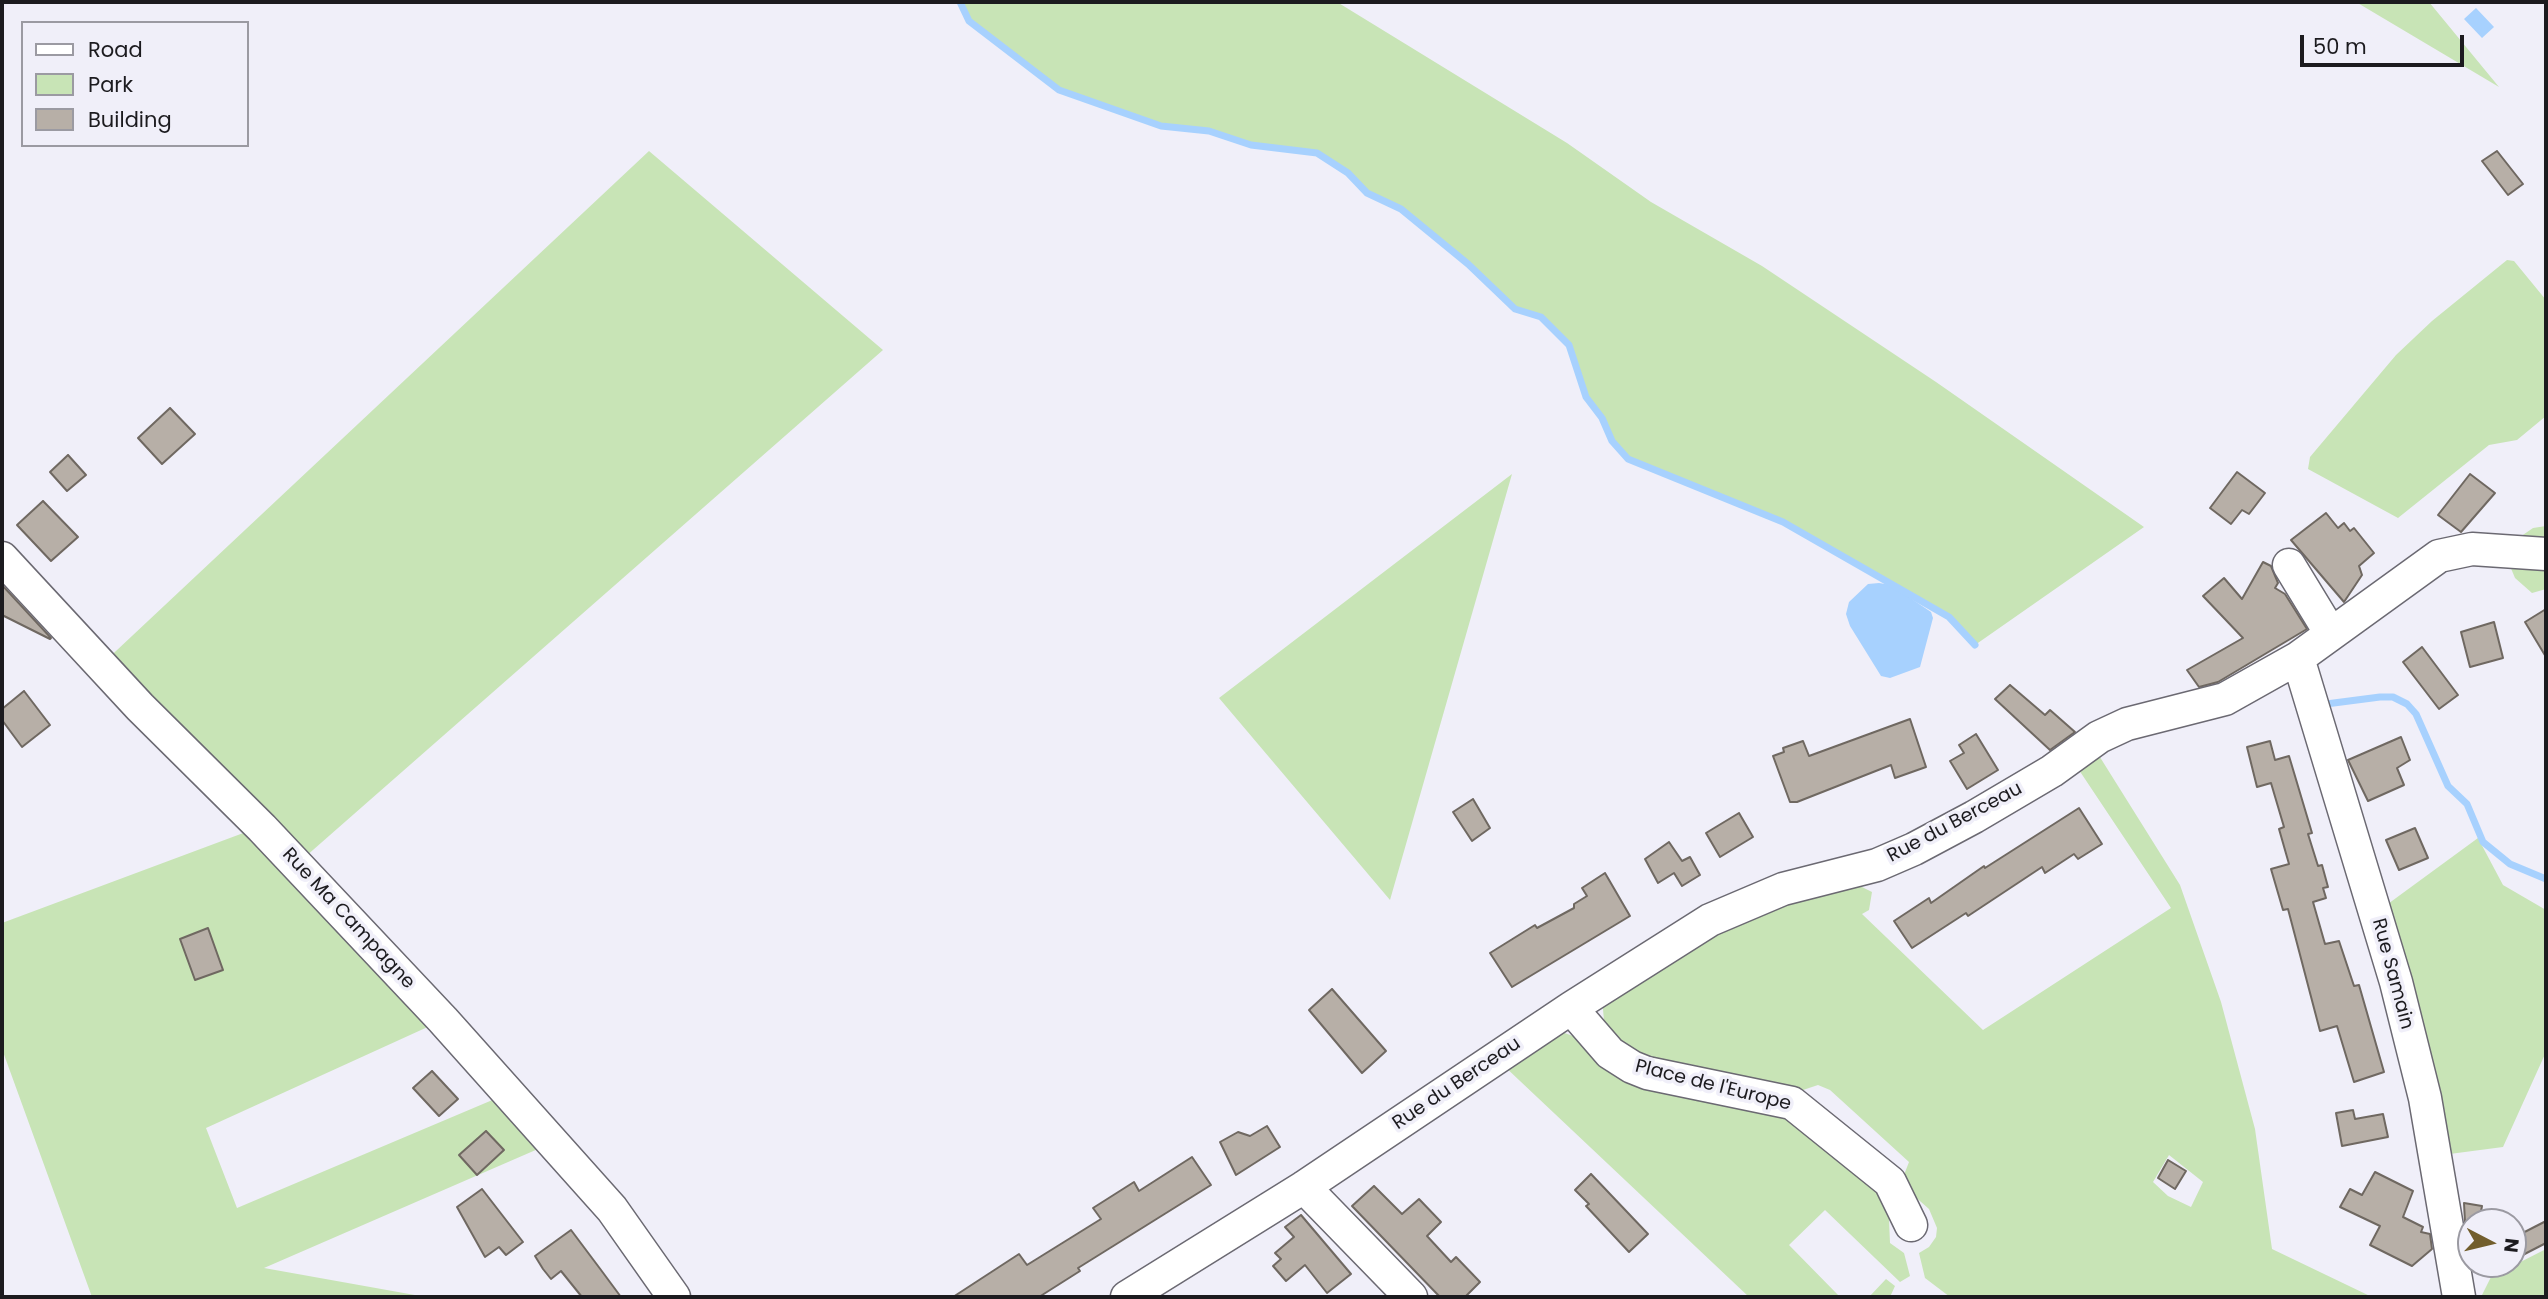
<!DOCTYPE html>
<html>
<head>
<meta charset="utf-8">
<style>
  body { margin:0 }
  #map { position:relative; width:2548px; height:1299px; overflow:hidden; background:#f0eff9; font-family:Poppins,sans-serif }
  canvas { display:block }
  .frame { position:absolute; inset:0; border:4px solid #1c1b1f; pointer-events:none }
  .legend { position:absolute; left:21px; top:21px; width:228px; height:126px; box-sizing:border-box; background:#f0eff9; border:2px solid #9b9aa2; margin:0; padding:9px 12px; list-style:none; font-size:21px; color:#1c1b1f }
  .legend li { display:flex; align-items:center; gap:14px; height:35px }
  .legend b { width:35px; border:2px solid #9b9aa2 }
  .north { position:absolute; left:2457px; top:1208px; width:70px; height:70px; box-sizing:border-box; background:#f0eff9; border:2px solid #9b9aa2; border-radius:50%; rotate:97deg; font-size:19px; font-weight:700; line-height:28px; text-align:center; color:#1c1b1f }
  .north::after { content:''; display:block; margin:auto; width:24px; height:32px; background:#725e2d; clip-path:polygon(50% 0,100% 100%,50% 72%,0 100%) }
  .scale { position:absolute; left:2300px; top:35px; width:164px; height:32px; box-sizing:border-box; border:4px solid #1c1b1f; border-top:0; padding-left:9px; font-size:21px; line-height:24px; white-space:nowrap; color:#1c1b1f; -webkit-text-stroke:5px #f0eff9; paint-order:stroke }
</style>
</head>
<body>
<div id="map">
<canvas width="2548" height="1299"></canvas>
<div class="frame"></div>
<ul class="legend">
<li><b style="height:9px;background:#fff"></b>Road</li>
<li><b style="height:19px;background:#c8e4b6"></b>Park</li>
<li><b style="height:19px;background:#b7afa7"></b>Building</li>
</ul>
<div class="north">N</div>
<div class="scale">50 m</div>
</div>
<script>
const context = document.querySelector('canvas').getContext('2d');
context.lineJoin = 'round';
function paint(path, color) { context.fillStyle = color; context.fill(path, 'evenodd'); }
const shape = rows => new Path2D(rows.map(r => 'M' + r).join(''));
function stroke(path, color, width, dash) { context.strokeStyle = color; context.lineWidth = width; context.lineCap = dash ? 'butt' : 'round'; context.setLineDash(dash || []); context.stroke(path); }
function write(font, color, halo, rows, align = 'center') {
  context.font = font + ' Poppins,sans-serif'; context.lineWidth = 7; context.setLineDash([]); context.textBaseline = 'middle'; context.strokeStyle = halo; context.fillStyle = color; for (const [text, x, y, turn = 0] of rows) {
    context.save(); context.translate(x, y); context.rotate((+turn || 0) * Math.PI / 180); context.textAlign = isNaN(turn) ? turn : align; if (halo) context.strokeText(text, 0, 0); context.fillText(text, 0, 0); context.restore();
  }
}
const green = shape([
  [960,2,1337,2,1567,143,1651,202,1762,266,1936,382,2144,527,1975,645,1949,617,1783,522,1628,459,1612,441,1602,418,1586,397,1569,345,1541,317,1515,309,1468,264,1401,209,1367,193,1348,173,1317,153,1251,145,1209,131,1161,126,1059,90,969,21],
  [2356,2,2429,2,2499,87],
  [649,151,883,350,297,864,443,1020,206,1128,237,1208,509,1093,538,1149,264,1268,426,1297,92,1297,2,1049,2,923,246,832,100,666],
  [2507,260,2514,261,2546,300,2546,416,2517,440,2489,445,2398,518,2308,469,2310,457,2396,355,2432,321],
  [1512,474,1390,900,1219,698],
  [2546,526,2546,589,2532,593,2515,578,2510,566,2517,539,2533,528],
  [2098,754,2180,885,2221,1002,2255,1129,2272,1249,2372,1297,1950,1297,1925,1278,1919,1253,1929,1247,1936,1237,1937,1228,1929,1209,1904,1187,1902,1180,1909,1162,1830,1090,1818,1085,1791,1094,1661,1068,1605,1032,1602,998,1753,916,1836,890,1860,886,1872,892,1869,910,1862,914,1983,1030,2171,908,2079,770],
  [2169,1155,2203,1182,2191,1207,2168,1196,2153,1182],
  [2478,838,2503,885,2546,910,2546,1052,2503,1147,2442,1155,2381,909],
  [1556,1030,1779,1109,1888,1197,1890,1243,1904,1253,1910,1276,1900,1282,1825,1210,1789,1245,1840,1297,1749,1297,1502,1064],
  [2546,1249,2546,1297,2481,1297,2491,1277],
  [1886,1279,1895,1286,1890,1297,1869,1297]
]);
const water = shape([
  [2476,8,2494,27,2482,38,2464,19],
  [1879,583,1891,585,1931,612,1933,618,1920,667,1890,678,1881,676,1850,626,1846,614,1849,602,1868,584]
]);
const stream = shape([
  [960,2,969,21,1059,90,1161,126,1209,131,1251,145,1317,153,1348,173,1367,193,1401,209,1468,264,1515,309,1541,317,1569,345,1586,397,1602,418,1612,441,1628,459,1783,522,1949,617,1975,645],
  [2326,704,2380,697,2393,697,2407,704,2416,714,2448,786,2467,804,2483,842,2510,864,2546,879]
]);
const building = shape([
  [2497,151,2523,184,2508,195,2482,161,2497,151],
  [170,408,195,434,162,464,138,438,170,408],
  [68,455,86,475,67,491,50,472,68,455],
  [2237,472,2265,493,2249,514,2242,510,2231,524,2210,508,2237,472],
  [2470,474,2495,493,2461,532,2438,515,2470,474],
  [43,501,78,537,51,561,17,525,43,501],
  [2326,513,2338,528,2344,523,2350,531,2354,528,2374,553,2359,566,2362,575,2344,602,2291,540,2326,513],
  [2263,562,2271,566,2278,583,2275,588,2285,594,2307,629,2218,682,2199,687,2187,670,2243,638,2203,596,2224,578,2242,599,2263,562],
  [2,585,51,638,50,639,2,615,2,585],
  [2546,609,2546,657,2525,622,2546,609],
  [2494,622,2503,658,2470,667,2461,632,2494,622],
  [2422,647,2458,695,2439,709,2403,662,2422,647],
  [2010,685,2045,715,2050,710,2075,732,2050,750,1995,699,2010,685],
  [24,691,50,725,22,747,2,720,2,709,24,691],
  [1910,719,1926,767,1895,778,1891,765,1797,802,1790,802,1773,756,1784,752,1783,748,1803,741,1809,756,1910,719],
  [1976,734,1998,770,1967,789,1950,761,1964,753,1959,745,1976,734],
  [2401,737,2410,760,2397,768,2404,785,2368,801,2348,760,2401,737],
  [2270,741,2275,760,2289,756,2312,833,2308,834,2318,866,2322,865,2328,887,2323,888,2326,898,2313,902,2325,944,2339,941,2354,986,2359,985,2384,1072,2354,1082,2337,1026,2320,1031,2288,909,2283,910,2271,869,2289,864,2279,829,2284,827,2271,783,2257,787,2247,747,2270,741],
  [1473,799,1490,828,1472,841,1453,812,1473,799],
  [2079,808,2102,844,2078,859,2074,854,2045,873,2042,867,1968,916,1966,913,1912,948,1894,921,1929,898,1931,903,1984,866,1985,868,2079,808],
  [1739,813,1753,837,1720,857,1706,833,1739,813],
  [2415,828,2428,858,2399,870,2386,840,2415,828],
  [1669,842,1682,861,1690,857,1700,875,1682,886,1674,873,1658,883,1645,859,1669,842],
  [1605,873,1630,916,1512,987,1490,953,1535,925,1537,928,1574,908,1574,904,1587,896,1582,888,1605,873],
  [208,928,223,970,195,980,180,939,208,928],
  [1332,989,1386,1051,1362,1073,1309,1010,1332,989],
  [432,1071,458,1099,439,1116,413,1088,432,1071],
  [2353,1110,2355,1119,2383,1114,2388,1137,2342,1146,2336,1113,2353,1110],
  [1267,1126,1280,1147,1236,1175,1220,1142,1238,1132,1250,1136,1267,1126],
  [486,1131,504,1150,477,1175,459,1155,486,1131],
  [1192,1157,1211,1185,1078,1268,1080,1271,1039,1297,953,1297,1019,1254,1027,1265,1101,1219,1093,1208,1134,1182,1139,1191,1192,1157],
  [2168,1160,2186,1171,2175,1189,2158,1178,2168,1160],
  [2375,1172,2413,1191,2403,1217,2423,1227,2421,1232,2430,1234,2432,1249,2412,1266,2370,1245,2380,1226,2340,1207,2350,1189,2362,1195,2375,1172],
  [1591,1174,1648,1234,1629,1252,1586,1206,1589,1204,1575,1190,1591,1174],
  [1374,1186,1402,1214,1419,1199,1441,1222,1427,1236,1451,1262,1456,1257,1480,1282,1465,1297,1440,1297,1352,1206,1374,1186],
  [482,1189,523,1242,506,1255,499,1247,485,1257,457,1207,482,1189],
  [2464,1203,2482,1206,2479,1222,2465,1222,2464,1203],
  [1301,1215,1351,1274,1327,1293,1305,1265,1286,1281,1273,1266,1281,1259,1275,1253,1294,1237,1285,1227,1301,1215],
  [2546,1221,2546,1243,2513,1260,2513,1238,2546,1221],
  [571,1230,601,1270,621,1297,582,1297,561,1271,551,1279,543,1269,535,1256,571,1230]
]);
const minor = shape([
  [2,558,140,707,262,828,443,1020,612,1209,674,1297],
  [2289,565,2331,634],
  [2298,658,2396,982,2425,1098,2459,1297],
  [1571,1008,1610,1053,1632,1067,1647,1073,1792,1103,1890,1182,1911,1225],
  [1304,1187,1411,1297],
  [1127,1297,1304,1187,1571,1008,1710,920,1783,889,1877,865,1914,849,1974,817,2052,771,2099,737,2127,724,2225,699,2298,658,2439,556,2472,549,2546,554]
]);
const streetNames = [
  ["Rue du Berceau",1955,823,-28],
  ["Rue Ma Campagne",348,919,47],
  ["Rue Samain",2392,974,75],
  ["Rue du Berceau",1457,1084,-34],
  ["Place de l'Europe",1713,1086,14]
];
paint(green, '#c8e4b6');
paint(water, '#a7d1fe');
stroke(stream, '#a7d1fe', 7);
paint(building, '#b7afa7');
stroke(building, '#6f6861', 2);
stroke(minor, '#6b6972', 35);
stroke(minor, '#fff', 32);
write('19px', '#1c1b1f', '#f0eff9', streetNames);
</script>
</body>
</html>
